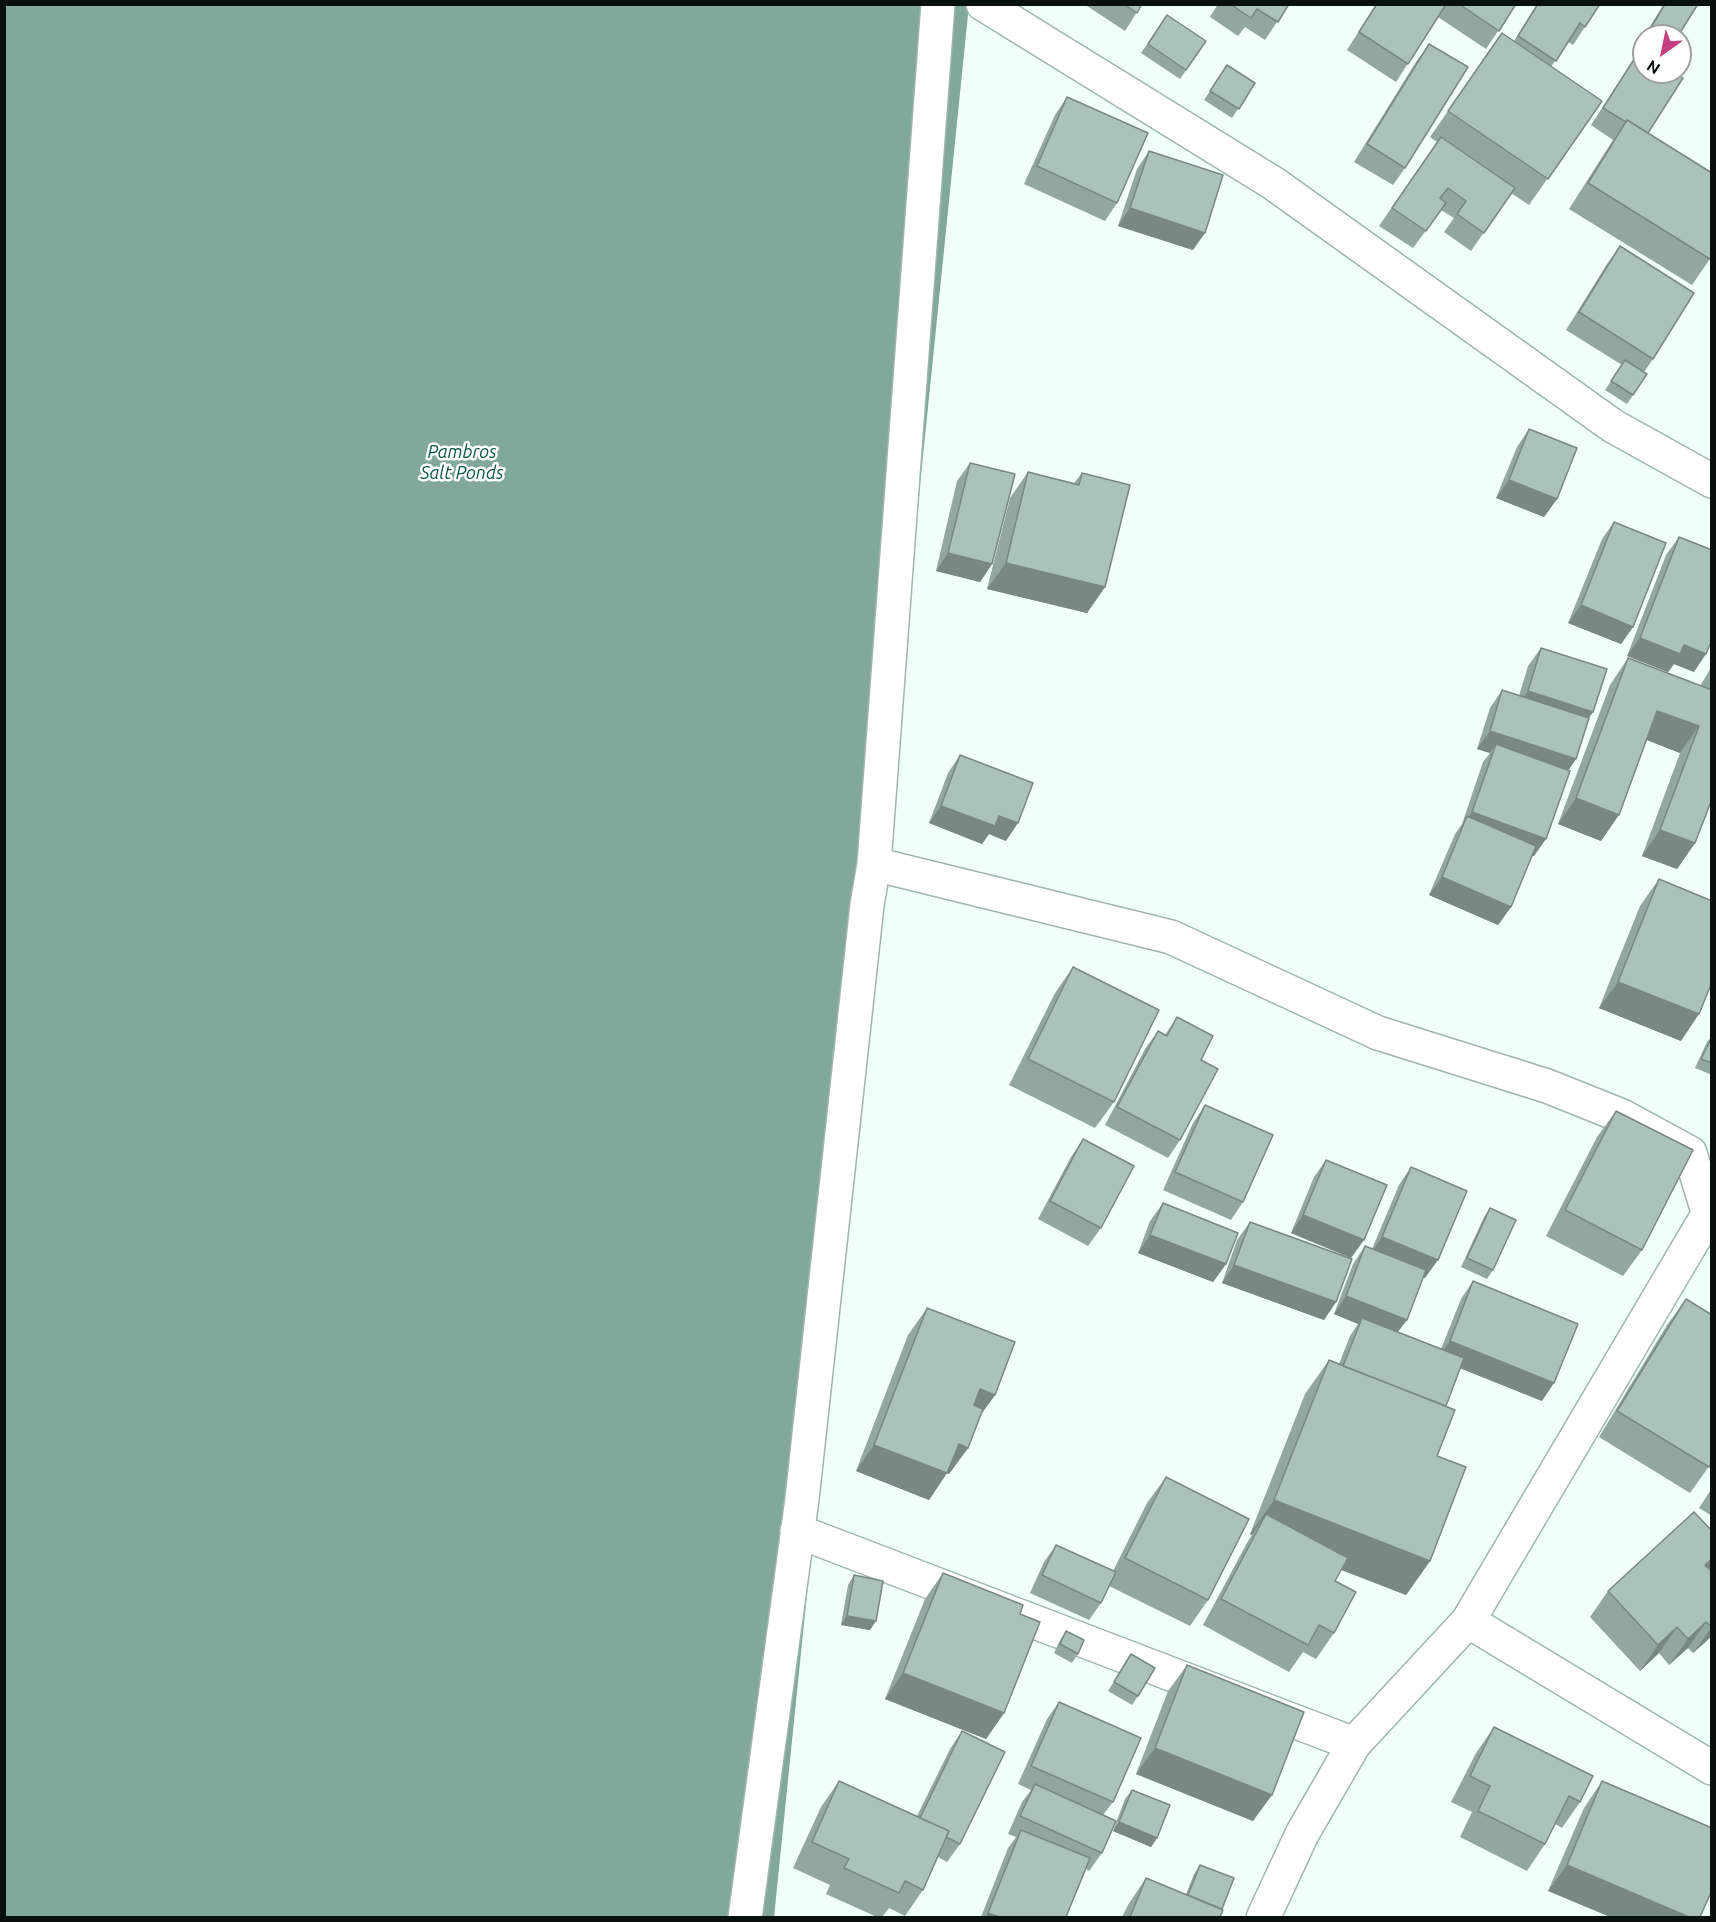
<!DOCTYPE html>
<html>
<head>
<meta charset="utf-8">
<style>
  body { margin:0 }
  #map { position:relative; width:1716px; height:1922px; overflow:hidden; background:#f0fffa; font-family:Ubuntu,sans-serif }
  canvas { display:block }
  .frame { position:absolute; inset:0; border:6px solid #09110e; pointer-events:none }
  .north { position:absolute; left:1632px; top:24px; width:60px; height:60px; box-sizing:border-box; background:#fff; border:2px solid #9da09f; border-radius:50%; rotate:213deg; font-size:16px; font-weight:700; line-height:24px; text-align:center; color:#09110e }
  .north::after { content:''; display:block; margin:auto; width:21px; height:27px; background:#c43f80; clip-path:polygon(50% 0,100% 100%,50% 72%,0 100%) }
</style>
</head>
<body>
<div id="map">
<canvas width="1716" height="1922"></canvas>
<div class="frame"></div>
<div class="north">N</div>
</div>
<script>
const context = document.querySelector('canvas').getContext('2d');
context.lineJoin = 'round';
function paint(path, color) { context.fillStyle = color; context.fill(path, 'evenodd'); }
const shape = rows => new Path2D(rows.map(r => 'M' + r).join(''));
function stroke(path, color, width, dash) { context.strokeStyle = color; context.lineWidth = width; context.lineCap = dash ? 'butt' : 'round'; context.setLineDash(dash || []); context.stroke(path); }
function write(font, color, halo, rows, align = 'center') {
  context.font = font + ' Ubuntu,sans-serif'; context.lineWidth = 5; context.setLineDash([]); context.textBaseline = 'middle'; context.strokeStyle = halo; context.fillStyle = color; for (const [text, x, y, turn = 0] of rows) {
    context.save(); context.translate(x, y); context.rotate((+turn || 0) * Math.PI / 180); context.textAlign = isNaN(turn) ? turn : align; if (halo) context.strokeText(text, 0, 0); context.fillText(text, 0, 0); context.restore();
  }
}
const water = shape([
  [5,5,969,5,774,1917,5,1918]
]);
const minor = shape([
  [983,4,1273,183,1613,426,1712,481],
  [874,864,1171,937,1378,1033,1547,1086,1622,1116,1690,1153,1709,1215,1712,1216],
  [797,1531,1354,1744],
  [1468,1621,1712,1768],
  [745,1918,802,1499,867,905,874,864,938,4],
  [1263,1918,1302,1834,1354,1744,1468,1621,1712,1208]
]);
const wall = shape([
  [1084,4,1142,4,1125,31],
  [1218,4,1289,4,1265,40,1245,27,1238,36,1210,17],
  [1376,4,1516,4,1486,49,1438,17,1396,82,1347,50],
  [1537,4,1600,4,1573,45,1568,42,1551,67,1602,101,1529,205,1511,193,1471,251,1444,232,1454,218,1441,210,1413,248,1379,226,1437,142,1430,137,1502,33,1514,41],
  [1664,4,1698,4,1678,36,1644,36],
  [1167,15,1206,41,1180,79,1141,53],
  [1644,37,1644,72,1648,133,1712,256,1692,285,1569,209,1613,140,1591,125,1635,57,1632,56],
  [1429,44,1405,168,1393,185,1354,162,1416,62],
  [1227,65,1255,83,1232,118,1204,100],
  [1067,97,1117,203,1105,221,1024,184,1055,115],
  [1149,151,1193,250,1118,226,1137,169],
  [1620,246,1653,359,1644,372,1647,374,1627,404,1605,390,1622,365,1566,330,1607,264],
  [1529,429,1557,499,1544,517,1496,498,1517,447],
  [970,463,992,564,980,582,936,571,957,481],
  [1028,472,1074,483,1082,473,1105,587,1087,613,987,589,1010,498],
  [1614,522,1633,627,1621,644,1568,623,1602,539],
  [1679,537,1694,672,1674,664,1668,672,1627,656,1666,555],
  [1541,648,1589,718,1534,856,1532,856,1511,907,1498,925,1429,895,1455,834,1462,824,1483,762,1490,753,1477,749,1490,708,1502,690,1519,696,1528,666],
  [1628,658,1700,686,1712,666,1712,799,1695,843,1677,869,1642,856,1680,753,1647,740,1601,841,1558,824,1610,685],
  [960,755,1006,841,989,834,982,844,929,823,948,773],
  [1659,879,1681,1041,1599,1008,1640,906],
  [1073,967,1114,1102,1095,1128,1009,1085,1055,993],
  [1177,1017,1201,1060,1180,1140,1168,1158,1105,1125,1145,1049,1158,1031,1165,1035],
  [1712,1036,1712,1075,1695,1068,1707,1042],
  [1205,1105,1243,1202,1231,1220,1163,1190,1193,1123],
  [1616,1111,1642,1250,1623,1276,1546,1236,1597,1137],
  [1083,1139,1101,1228,1088,1246,1038,1219,1071,1157],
  [1326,1160,1351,1258,1291,1233,1314,1177],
  [1411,1167,1425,1278,1423,1277,1398,1332,1441,1349,1461,1299,1473,1281,1542,1401,1460,1368,1446,1406,1437,1456,1430,1561,1406,1595,1341,1570,1335,1581,1334,1633,1316,1659,1303,1652,1289,1672,1203,1625,1248,1541,1252,1535,1250,1534,1305,1394,1329,1360,1339,1364,1350,1336,1358,1324,1334,1314,1353,1264,1365,1246,1372,1249,1399,1185],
  [1163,1203,1226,1264,1213,1282,1138,1253,1150,1221],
  [1490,1208,1493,1270,1487,1279,1461,1267,1484,1217],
  [1250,1222,1336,1302,1324,1320,1222,1283,1237,1240],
  [1686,1299,1712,1462,1690,1493,1599,1437,1667,1325],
  [927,1308,995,1395,980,1416,968,1448,949,1474,947,1473,929,1500,856,1471,908,1335],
  [1166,1477,1208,1600,1190,1626,1109,1586,1101,1603,1089,1620,1030,1593,1044,1562,1056,1545,1113,1571,1147,1503],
  [1712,1488,1712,1516,1699,1508],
  [1709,1569,1712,1572,1712,1636,1693,1653,1688,1648,1669,1665,1659,1653,1640,1671,1590,1617,1608,1591],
  [943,1573,1020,1614,1004,1713,986,1739,885,1699,925,1599],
  [854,1575,870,1630,841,1625,848,1585],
  [1066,1631,1078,1654,1072,1663,1054,1653,1060,1640],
  [1131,1654,1138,1696,1132,1705,1108,1691],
  [1187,1665,1253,1821,1136,1774,1168,1691],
  [1059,1702,1113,1802,1103,1815,1102,1853,1089,1871,1086,1869,1066,1917,981,1917,1008,1848,1016,1837,1008,1834,1022,1802,1031,1790,1018,1784,1047,1719],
  [1494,1727,1580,1802,1562,1828,1555,1824,1545,1844,1527,1871,1460,1837,1472,1812,1451,1802,1476,1753],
  [962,1731,960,1844,947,1862,938,1857,923,1890,905,1916,889,1908,882,1917,877,1917,826,1894,830,1885,793,1868,821,1807,839,1781,917,1816,950,1749],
  [1602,1781,1700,1917,1548,1891,1584,1808],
  [1132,1790,1157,1838,1151,1847,1113,1831,1125,1799],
  [1200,1865,1222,1909,1220,1917,1122,1917,1128,1905,1146,1878,1186,1894,1194,1874]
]);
const shadedWall = shape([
  [1130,208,1205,233,1193,250,1118,226],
  [1509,480,1557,499,1544,517,1496,498],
  [948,553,992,564,980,582,936,571],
  [1006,563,1105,587,1087,613,987,589],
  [1581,605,1633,627,1621,644,1568,623],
  [1640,638,1684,645,1706,654,1694,672,1674,664,1668,672,1627,656],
  [1528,691,1593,712,1581,730,1515,709],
  [1657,711,1699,726,1680,753,1639,737],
  [1490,731,1576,759,1564,777,1496,744,1490,753,1477,749],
  [1576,798,1619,815,1601,841,1558,824],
  [941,806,999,816,1018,823,1006,841,989,834,982,844,929,823],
  [1472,812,1546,839,1534,856,1461,830,1464,824],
  [1660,830,1695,843,1677,869,1642,856],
  [1442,877,1511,907,1498,925,1429,895],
  [1618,982,1699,1014,1681,1041,1599,1008],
  [1303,1215,1364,1240,1351,1258,1291,1233],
  [1150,1235,1226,1264,1213,1282,1138,1253],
  [1382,1237,1438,1260,1425,1278,1370,1254],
  [1234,1265,1336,1302,1324,1320,1222,1283],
  [1346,1296,1407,1320,1394,1337,1362,1318,1358,1324,1334,1314],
  [1450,1341,1554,1383,1542,1401,1437,1359],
  [980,1389,995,1395,976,1421,962,1415],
  [959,1444,968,1448,949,1474,940,1470],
  [874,1445,947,1473,929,1500,856,1471],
  [1274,1500,1430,1561,1406,1595,1255,1536,1266,1514,1252,1535,1250,1534],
  [1712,1559,1712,1566,1707,1572,1705,1565],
  [847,1616,876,1621,870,1630,841,1625],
  [1706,1622,1688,1648,1669,1665,1688,1639],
  [1677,1627,1659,1653,1640,1671,1658,1645],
  [1712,1627,1712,1636,1693,1653],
  [903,1673,1004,1713,986,1739,885,1699],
  [1155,1748,1272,1795,1253,1821,1136,1774],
  [1119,1822,1157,1838,1151,1847,1113,1831],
  [1567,1865,1689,1917,1610,1917,1548,1891],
  [988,1913,1000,1917,985,1917]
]);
const building = shape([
  [1124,4,1142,4,1137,13,1124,4],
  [1230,4,1289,4,1278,22,1257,9,1251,18,1230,4],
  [1377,4,1442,4,1445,6,1408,64,1359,32,1377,4],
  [1459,4,1516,4,1499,31,1459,4],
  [1538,4,1600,4,1585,27,1580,23,1556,61,1518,36,1538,4],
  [1665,4,1698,4,1678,36,1646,36,1665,4],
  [1167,15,1206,41,1186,70,1148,44,1167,15],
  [1502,33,1602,101,1548,179,1448,111,1502,33],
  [1429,44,1468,67,1405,168,1367,144,1429,44],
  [1640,50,1644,53,1644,72,1674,72,1683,78,1648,133,1627,120,1626,122,1603,108,1640,50],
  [1227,65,1255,83,1239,109,1210,91,1227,65],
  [1067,97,1148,133,1117,203,1037,166,1067,97],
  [1627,120,1712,173,1712,256,1710,259,1588,183,1627,120],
  [1441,137,1515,188,1484,233,1457,214,1466,201,1448,188,1440,198,1446,203,1426,231,1392,208,1441,137],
  [1149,151,1223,175,1205,233,1130,208,1149,151],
  [1620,246,1694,293,1653,359,1579,312,1620,246],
  [1625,360,1647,374,1633,395,1611,381,1625,360],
  [1529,429,1577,448,1557,499,1509,480,1529,429],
  [970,463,1015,474,992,564,948,553,970,463],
  [1028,472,1079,485,1082,473,1130,485,1105,587,1006,563,1028,472],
  [1614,522,1666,543,1633,627,1581,605,1614,522],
  [1679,537,1712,550,1712,640,1706,654,1684,645,1680,654,1640,638,1679,537],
  [1541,648,1607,669,1593,712,1528,691,1541,648],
  [1628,658,1712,690,1712,799,1695,843,1660,830,1699,726,1657,711,1619,815,1576,798,1628,658],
  [1502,690,1589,718,1576,759,1490,731,1502,690],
  [1496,744,1570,771,1546,839,1472,812,1496,744],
  [960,755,1033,783,1018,823,999,816,995,826,941,806,960,755],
  [1467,816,1536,846,1511,907,1442,877,1467,816],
  [1659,879,1712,901,1712,982,1699,1014,1618,982,1659,879],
  [1073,967,1159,1010,1114,1102,1028,1059,1073,967],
  [1177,1017,1213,1036,1201,1060,1218,1069,1180,1140,1117,1107,1158,1031,1167,1036,1177,1017],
  [1712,1037,1712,1063,1701,1059,1712,1037],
  [1205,1105,1273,1135,1243,1202,1175,1172,1205,1105],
  [1616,1111,1693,1150,1642,1250,1565,1210,1616,1111],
  [1083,1139,1134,1166,1101,1228,1050,1201,1083,1139],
  [1326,1160,1387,1185,1364,1240,1303,1215,1326,1160],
  [1411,1167,1467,1191,1438,1260,1382,1237,1411,1167],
  [1163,1203,1238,1233,1226,1264,1150,1235,1163,1203],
  [1490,1208,1516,1220,1493,1270,1467,1258,1490,1208],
  [1250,1222,1352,1259,1336,1302,1234,1265,1250,1222],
  [1365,1246,1426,1270,1407,1320,1346,1296,1365,1246],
  [1473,1281,1578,1324,1554,1383,1450,1341,1473,1281],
  [1686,1299,1712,1315,1712,1462,1709,1467,1617,1411,1686,1299],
  [927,1308,1015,1342,995,1395,980,1389,974,1405,983,1409,968,1448,959,1444,947,1473,874,1445,927,1308],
  [1362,1318,1464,1358,1446,1406,1343,1366,1362,1318],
  [1329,1360,1455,1410,1437,1456,1466,1467,1430,1561,1274,1500,1329,1360],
  [1166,1477,1249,1519,1208,1600,1125,1558,1166,1477],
  [1694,1512,1712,1531,1712,1559,1705,1565,1712,1572,1712,1627,1706,1622,1688,1639,1677,1627,1658,1645,1608,1591,1694,1512],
  [1266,1514,1348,1558,1335,1581,1356,1592,1334,1633,1319,1625,1308,1645,1221,1599,1266,1514],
  [1056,1545,1116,1572,1101,1603,1042,1575,1056,1545],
  [943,1573,1023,1605,1020,1614,1040,1622,1004,1713,903,1673,943,1573],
  [854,1575,883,1581,876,1621,847,1616,854,1575],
  [1066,1631,1084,1640,1078,1654,1060,1644,1066,1631],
  [1131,1654,1155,1668,1138,1696,1114,1682,1131,1654],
  [1187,1665,1304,1712,1272,1795,1155,1748,1187,1665],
  [1059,1702,1141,1738,1113,1802,1031,1766,1059,1702],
  [1494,1727,1593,1776,1580,1802,1569,1796,1545,1844,1478,1811,1490,1786,1470,1776,1494,1727],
  [962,1731,1005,1752,960,1844,946,1837,949,1831,920,1818,962,1731],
  [839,1781,949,1831,923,1890,905,1881,899,1893,844,1868,849,1859,812,1842,839,1781],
  [1602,1781,1712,1828,1712,1890,1700,1917,1689,1917,1567,1865,1602,1781],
  [1035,1784,1116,1821,1102,1853,1020,1816,1035,1784],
  [1132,1790,1170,1805,1157,1838,1119,1822,1132,1790],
  [1021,1830,1090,1858,1066,1917,1000,1917,988,1913,1021,1830],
  [1200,1865,1234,1878,1222,1909,1188,1895,1200,1865],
  [1146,1878,1223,1910,1220,1917,1130,1917,1146,1878]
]);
const waterNames = [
  ["Pambros",462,452],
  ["Salt Ponds",462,473]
];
paint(water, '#82a79b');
stroke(minor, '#9fb6ae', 36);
stroke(minor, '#fff', 33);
paint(wall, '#93a7a1');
paint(shadedWall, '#788883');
paint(building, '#abc2bb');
stroke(building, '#788883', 1.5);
write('italic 18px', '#0c5848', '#fff', waterNames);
</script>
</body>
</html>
